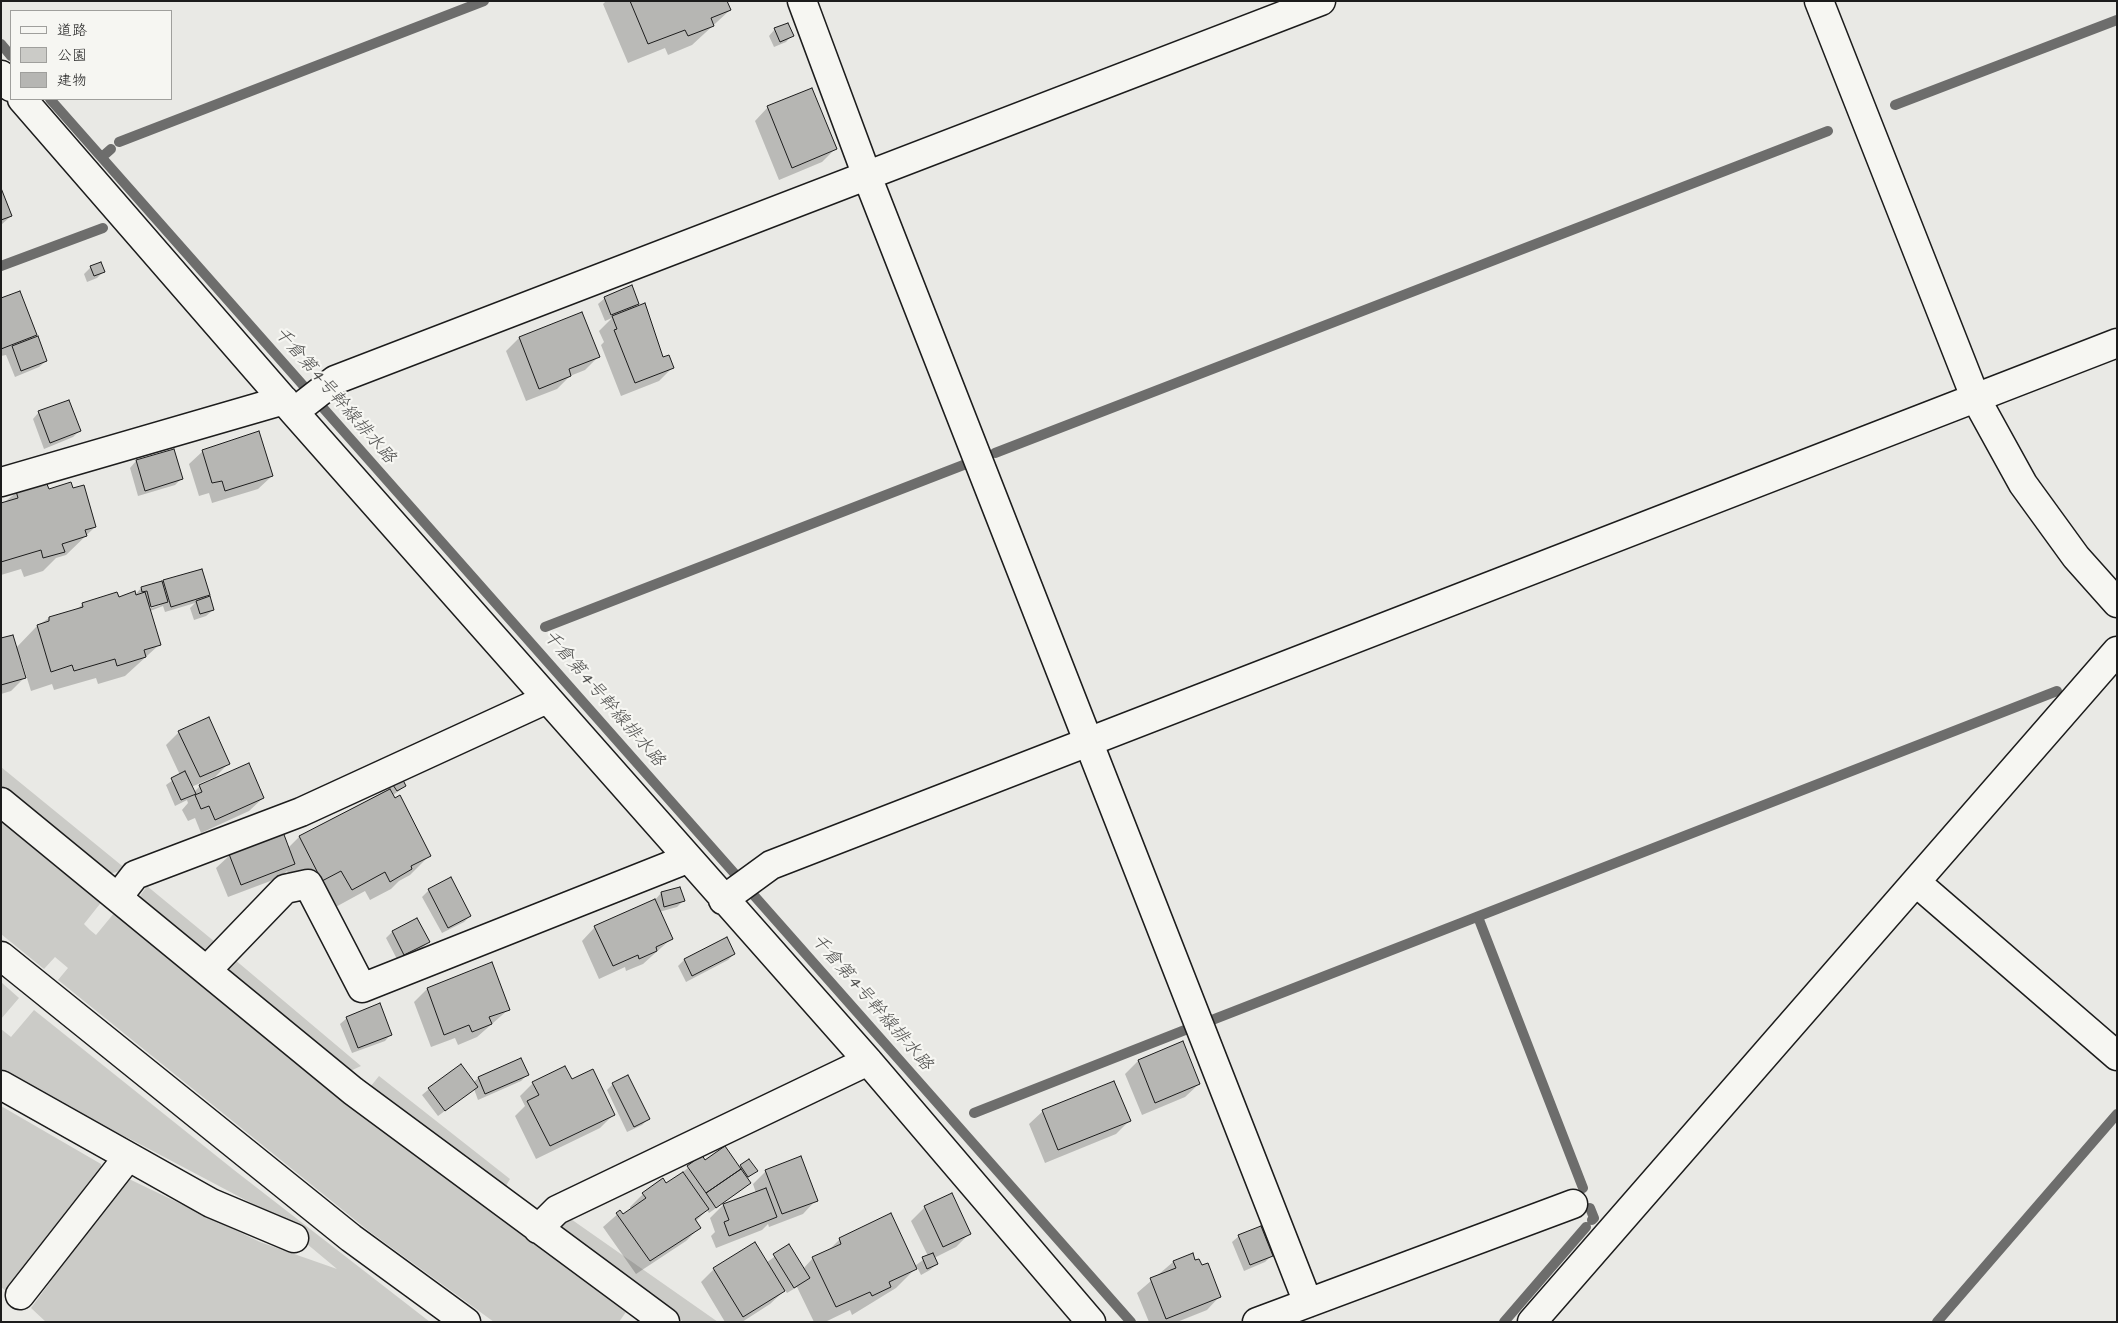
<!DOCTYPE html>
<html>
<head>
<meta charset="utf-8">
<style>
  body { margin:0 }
  #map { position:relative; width:2118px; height:1323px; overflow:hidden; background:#e9e9e5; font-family:"Architects Daughter","Klee One",sans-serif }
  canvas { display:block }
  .frame { position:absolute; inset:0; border:2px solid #1c1c1c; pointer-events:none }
  .legend { position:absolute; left:10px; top:10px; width:162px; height:90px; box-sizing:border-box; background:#f6f6f2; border:1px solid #9f9f9c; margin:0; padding:6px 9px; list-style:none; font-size:15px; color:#1c1c1c }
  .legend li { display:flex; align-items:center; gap:10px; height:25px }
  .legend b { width:25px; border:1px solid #9f9f9c }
</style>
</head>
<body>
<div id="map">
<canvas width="2118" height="1323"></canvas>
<div class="frame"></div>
<ul class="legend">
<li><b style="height:6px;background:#f6f6f2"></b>道路</li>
<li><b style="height:14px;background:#cbcbc7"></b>公園</li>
<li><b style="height:14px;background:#b6b6b3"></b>建物</li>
</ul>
</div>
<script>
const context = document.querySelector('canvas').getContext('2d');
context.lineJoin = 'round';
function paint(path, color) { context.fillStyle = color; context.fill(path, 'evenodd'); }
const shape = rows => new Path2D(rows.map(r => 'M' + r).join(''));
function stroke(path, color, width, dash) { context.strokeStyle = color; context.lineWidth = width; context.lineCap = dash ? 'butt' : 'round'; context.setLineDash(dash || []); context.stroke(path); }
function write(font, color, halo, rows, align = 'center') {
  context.font = font + ' "Architects Daughter","Klee One",sans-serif'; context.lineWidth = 4.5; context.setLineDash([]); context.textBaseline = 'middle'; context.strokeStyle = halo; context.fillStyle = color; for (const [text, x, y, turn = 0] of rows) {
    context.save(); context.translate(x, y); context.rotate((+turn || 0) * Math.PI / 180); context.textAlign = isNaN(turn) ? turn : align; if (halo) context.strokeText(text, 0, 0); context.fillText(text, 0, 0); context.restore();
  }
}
const green = shape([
  [1,767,126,869,100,877,1,794],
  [1,816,103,900,84,924,90,930,96,935,115,912,628,1309,619,1322,494,1322,370,1232,58,980,68,968,55,957,44,969,1,934],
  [147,886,215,942,208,950,197,954,143,911,140,896],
  [234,959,361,1066,346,1073,225,975,225,968],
  [1,982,19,998,1,1019],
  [34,1010,234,1170,430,1322,46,1322,31,1308,127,1178,260,1242,337,1269,270,1213,132,1140,14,1083,1,1074,1,1029,11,1037],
  [379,1076,510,1179,503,1191,373,1093,371,1086],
  [1,1106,101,1164,101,1174,10,1294,1,1287],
  [568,1217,718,1322,684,1322,564,1238,561,1225]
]);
const shadow = shape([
  [606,1,726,1,730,10,692,45,668,55,665,48,628,63,603,4],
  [775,29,792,35,786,42,774,47,769,36],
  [768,107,835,149,822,162,779,180,755,121],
  [1,191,11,216,1,225],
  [101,263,104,271,97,278,87,282,84,274,91,267],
  [605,298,638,304,632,310,662,358,673,367,659,381,621,396,601,345,604,342,599,331,612,318,605,321,598,304],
  [1,300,36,335,30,341,46,361,39,367,15,377,6,355,1,356],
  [581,314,598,357,585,370,570,376,557,389,526,401,506,351,519,338],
  [39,412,79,431,73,437,44,449,33,419],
  [173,450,181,479,175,485,138,496,130,468,136,461],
  [203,451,272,476,258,489,212,503,209,493,199,496,189,464],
  [48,491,95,527,66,555,56,558,43,571,24,577,21,569,1,575,1,505,17,492],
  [201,570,208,595,203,600,213,610,206,616,194,620,190,608,195,603,165,612,163,606,150,611,160,644,125,676,98,684,96,678,54,690,52,684,31,691,21,659,19,659,24,678,11,691,1,694,1,639,16,648,37,626,49,618,76,610,83,604,135,595,141,588],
  [161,603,161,605,146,610,145,607],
  [179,732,229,763,215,777,191,787,194,792,200,786,263,798,249,811,201,833,195,818,188,821,182,810,188,803,187,800,175,806,166,785,180,775,166,745],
  [394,786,405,786,392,796,430,855,410,875,399,881,391,889,370,900,365,891,332,909,302,900,287,871,281,877,228,897,216,868,230,855,288,848,299,837],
  [679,888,683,901,677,907,659,912,671,939,643,964,626,971,625,967,599,979,582,941,595,927,655,900,661,893],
  [429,890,470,916,464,922,442,933,422,897],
  [392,932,429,942,422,948,398,961,386,938],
  [726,939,734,954,728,960,686,982,678,966,684,960],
  [491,964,509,1009,477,1037,458,1045,455,1038,431,1047,414,1002,427,989],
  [347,1018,391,1034,385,1041,352,1053,340,1024],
  [1182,1043,1199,1084,1185,1097,1142,1115,1125,1074,1138,1061],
  [521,1059,527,1075,521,1081,478,1100,474,1089,438,1116,422,1095,429,1089,473,1083,478,1078],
  [571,1081,614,1114,600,1128,536,1159,515,1116,525,1106,520,1096,533,1083],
  [613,1084,648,1119,642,1125,627,1132,607,1090],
  [1043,1111,1129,1121,1116,1134,1045,1163,1029,1124],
  [702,1157,705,1162,739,1168,749,1160,756,1171,747,1179,750,1183,743,1189,709,1213,707,1210,695,1222,699,1228,686,1241,636,1274,603,1227,620,1212,622,1216,631,1209,630,1207,643,1194,666,1185],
  [766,1171,816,1200,803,1214,769,1227,768,1224,762,1230,716,1248,711,1236,715,1232,710,1218,723,1205,756,1193,753,1184],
  [925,1207,969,1234,956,1247,934,1258,937,1264,930,1270,921,1275,917,1267,896,1288,852,1315,850,1310,825,1322,814,1322,797,1287,787,1293,785,1290,770,1304,742,1322,725,1322,701,1282,714,1269,766,1263,789,1246,803,1269,813,1258,827,1252,840,1239,915,1266,928,1256,911,1221],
  [1239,1236,1271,1256,1265,1262,1244,1271,1232,1242],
  [1192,1255,1220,1296,1207,1310,1177,1322,1149,1322,1137,1293,1173,1262]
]);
const stream = shape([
  [1,44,11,56],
  [50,99,1131,1322],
  [1895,105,2117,20],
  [119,142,484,1],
  [102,157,111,149],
  [1,266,103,228],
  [995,453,1828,131],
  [545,627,966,464],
  [1478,917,1583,1188],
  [1212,1020,2057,691],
  [974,1113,1185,1030],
  [1590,1208,1594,1218,1592,1220],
  [1504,1322,1586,1227],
  [1937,1322,2117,1114]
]);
const building = shape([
  [630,1,727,1,731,10,711,18,714,26,688,36,685,30,648,44,630,1],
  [788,23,794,36,780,42,774,28,788,23],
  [812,88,837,149,792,168,767,106,812,88],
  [1,188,12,216,1,220,1,188],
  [101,262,105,272,94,276,90,266,101,262],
  [632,285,639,304,611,315,604,297,632,285],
  [20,291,37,335,1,349,1,298,20,291],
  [645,303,663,357,669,355,674,368,635,383,614,330,617,329,612,316,645,303],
  [582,312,600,357,569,369,571,376,539,389,519,337,582,312],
  [38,336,47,361,21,371,12,346,38,336],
  [69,400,81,431,50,443,38,411,69,400],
  [259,431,273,476,225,491,222,481,212,483,202,450,259,431],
  [174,449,183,479,145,491,136,460,174,449],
  [46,482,49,489,71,482,73,488,84,485,96,527,85,530,87,536,62,544,65,552,43,558,41,550,1,562,1,503,18,498,16,491,46,482],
  [202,569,210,595,171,607,163,580,202,569],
  [162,581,168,602,151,607,147,591,142,592,141,587,162,581],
  [135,591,136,595,145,592,161,645,144,650,146,657,117,666,115,659,74,671,72,665,51,672,37,625,49,621,49,617,83,607,82,603,117,592,119,597,135,591],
  [210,596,214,610,200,614,196,601,210,596],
  [13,635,26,678,1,685,1,638,13,635],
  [209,717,230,764,200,777,178,731,209,717],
  [249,763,264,798,215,820,209,806,201,809,195,795,202,792,199,785,249,763],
  [185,771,196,794,181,800,171,778,185,771],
  [403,780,406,786,397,791,393,785,403,780],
  [390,789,395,798,400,795,431,856,411,866,412,869,390,882,385,872,352,890,341,871,322,881,299,836,390,789],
  [283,832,295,864,241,885,229,854,283,832],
  [451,877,471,916,448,928,428,889,451,877],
  [680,887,685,901,664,907,661,892,680,887],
  [655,899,673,939,656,947,657,951,639,959,638,955,613,966,594,926,655,899],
  [417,918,430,942,404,955,392,931,417,918],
  [727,937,735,954,692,976,684,959,727,937],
  [492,962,510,1010,489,1017,492,1024,472,1032,469,1025,444,1035,427,988,492,962],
  [380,1003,392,1035,358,1048,346,1017,380,1003],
  [1183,1041,1200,1084,1155,1103,1138,1060,1183,1041],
  [521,1058,529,1075,485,1094,478,1077,521,1058],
  [461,1064,478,1087,445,1111,428,1088,461,1064],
  [565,1066,572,1079,593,1069,615,1115,550,1146,527,1101,539,1095,532,1082,565,1066],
  [628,1075,650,1119,634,1127,612,1083,628,1075],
  [1114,1081,1131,1121,1058,1150,1042,1110,1114,1081],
  [725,1146,741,1169,706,1193,687,1166,702,1155,705,1160,725,1146],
  [801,1156,818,1201,782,1214,765,1170,801,1156],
  [749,1159,758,1171,748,1177,740,1165,749,1159],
  [741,1169,751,1183,716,1208,706,1193,741,1169],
  [683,1172,709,1209,695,1219,701,1228,650,1261,616,1213,620,1210,623,1214,646,1198,642,1193,663,1178,666,1183,683,1172],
  [766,1188,777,1217,729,1236,724,1222,729,1220,723,1204,766,1188],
  [952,1193,971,1234,943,1247,924,1206,952,1193],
  [891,1213,917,1269,889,1282,891,1287,872,1296,870,1292,836,1307,812,1257,841,1244,839,1238,891,1213],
  [1261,1226,1273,1256,1250,1265,1238,1235,1261,1226],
  [755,1242,785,1291,743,1317,713,1268,755,1242],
  [789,1244,810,1278,794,1288,773,1254,789,1244],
  [933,1253,938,1264,927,1269,922,1257,933,1253],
  [1193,1253,1195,1260,1199,1259,1202,1265,1208,1263,1221,1297,1166,1319,1150,1278,1176,1268,1173,1261,1193,1253]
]);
const minor = shape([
  [802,1,867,176,1308,1303],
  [1819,1,1975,397,2023,484,2076,557,2117,603],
  [1,75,11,87],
  [22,99,294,412,868,1061,1091,1322],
  [294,412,335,380,1321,1],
  [1,482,284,400],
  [1,802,353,1091,665,1322],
  [1917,883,2117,1056],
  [118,897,135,875,301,812,547,699],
  [723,900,771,865,2117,343],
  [1,956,351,1238,466,1322],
  [207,970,285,889,308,884,362,988,687,859],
  [1,1085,211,1203,294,1238],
  [538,1229,557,1210,868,1061],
  [20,1295,128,1157],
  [1257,1322,1573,1204],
  [1532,1322,2117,651]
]);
const waterNames = [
  ["千倉第4号幹線排水路",334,396,49],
  ["千倉第4号幹線排水路",603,699,49],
  ["千倉第4号幹線排水路",871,1003,49]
];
paint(green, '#cbcbc7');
paint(shadow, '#0003');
stroke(stream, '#6d6d6c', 10);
paint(building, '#b6b6b3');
stroke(building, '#1c1c1c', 1);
stroke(minor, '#1c1c1c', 31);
stroke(minor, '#f6f6f2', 28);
write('italic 18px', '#525251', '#f6f6f2', waterNames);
</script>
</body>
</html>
